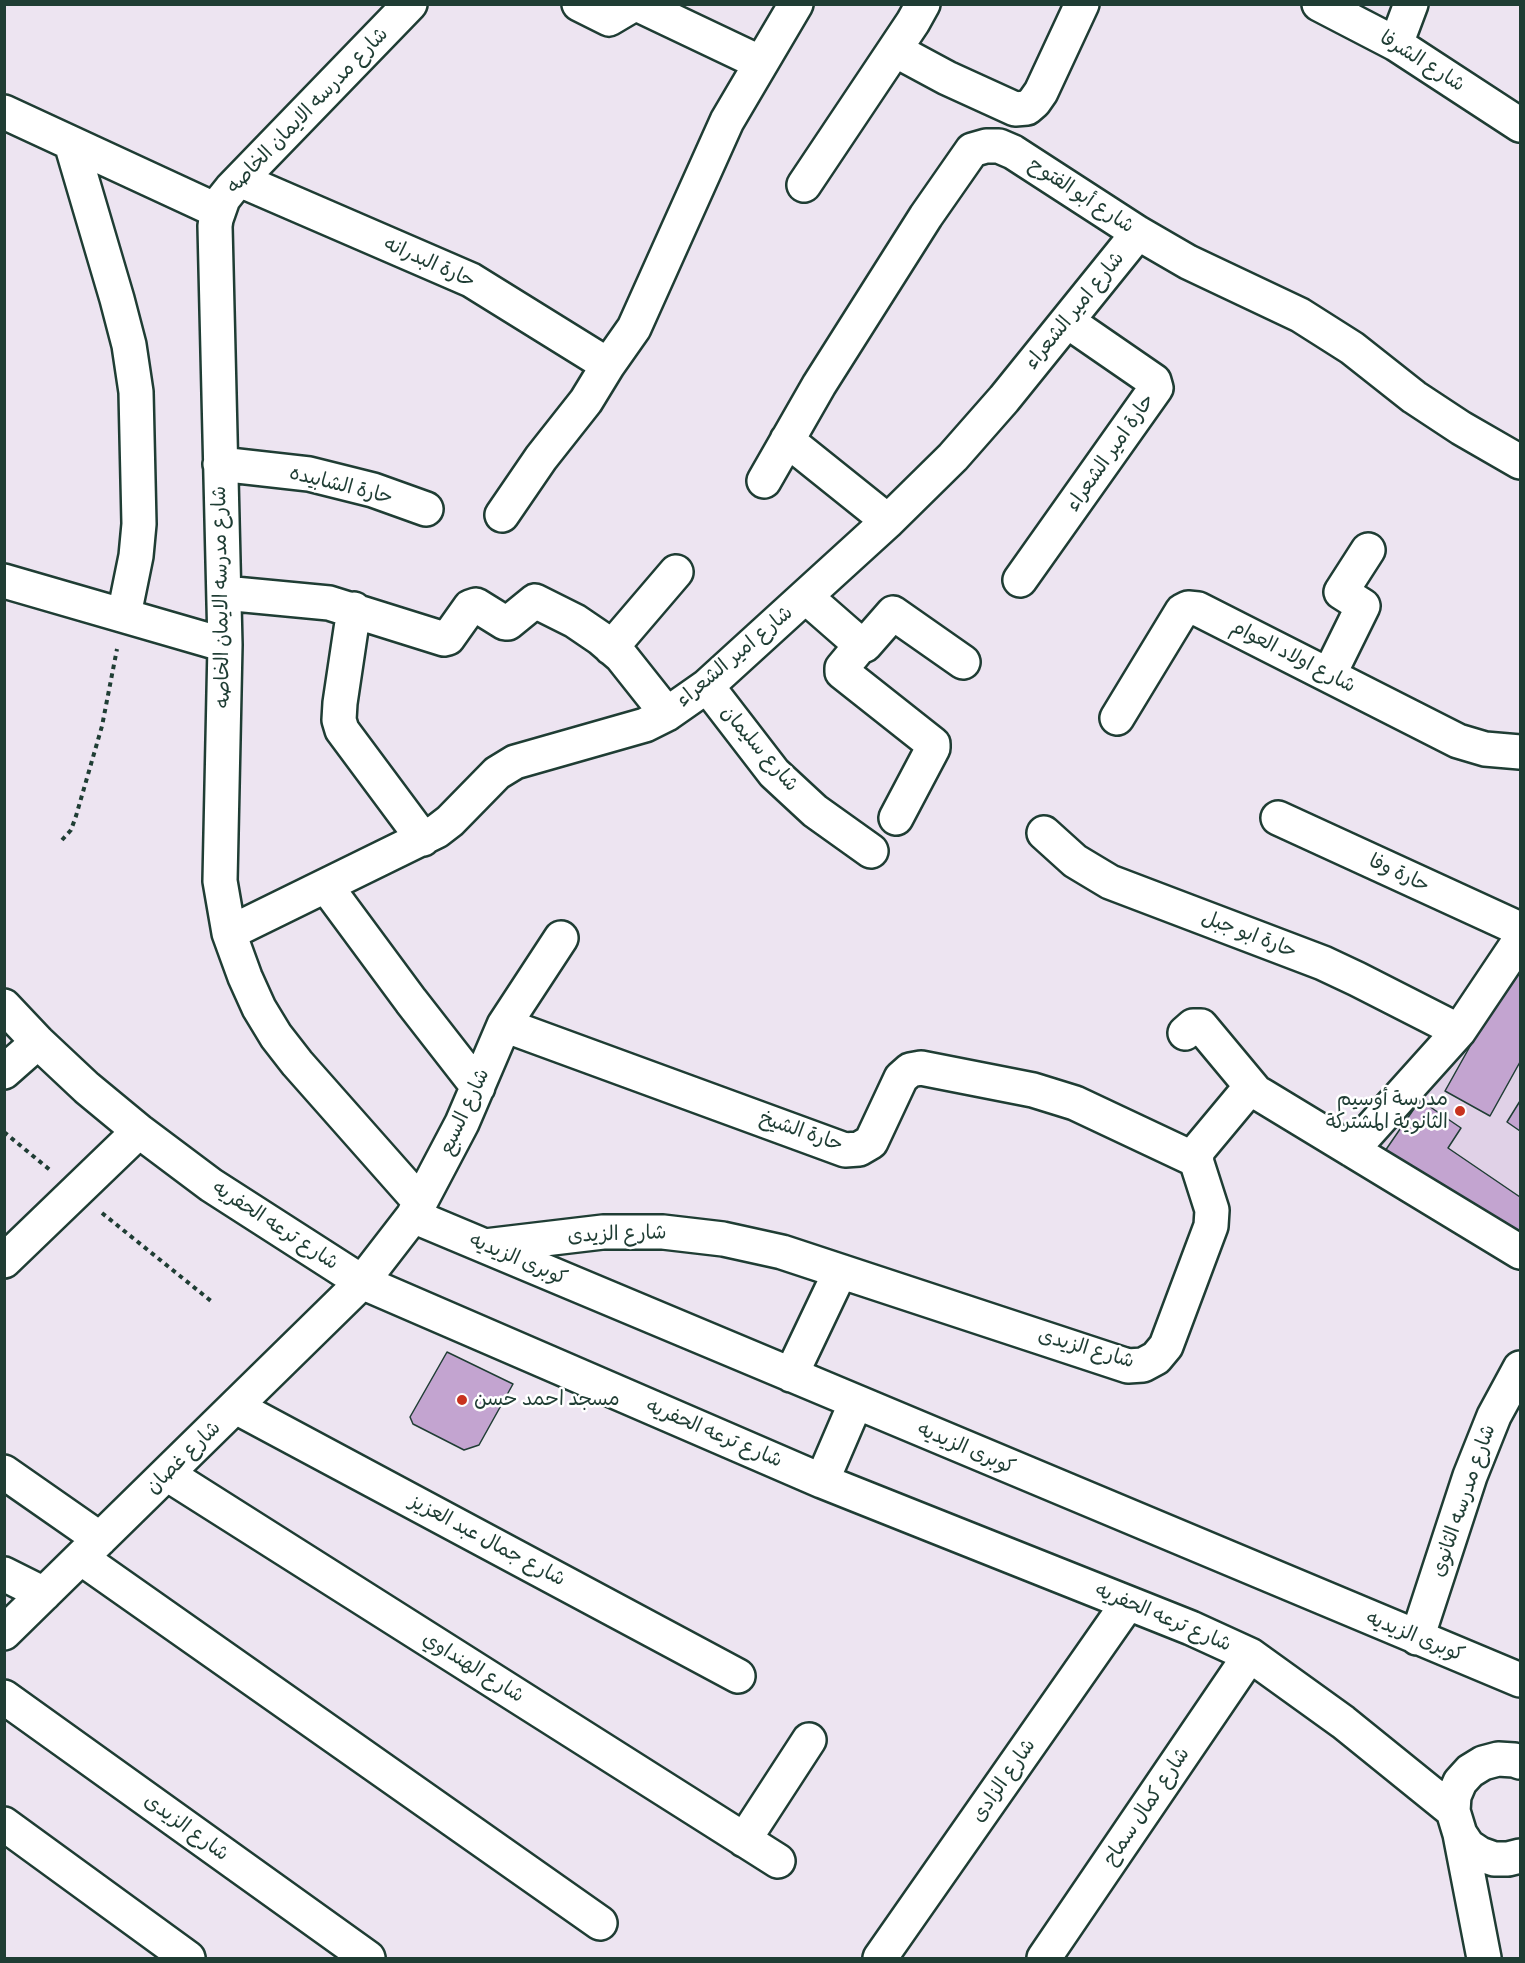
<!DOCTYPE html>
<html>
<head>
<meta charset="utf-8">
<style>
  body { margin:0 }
  #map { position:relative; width:1525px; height:1963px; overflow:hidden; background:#ede4f1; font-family:Itim,sans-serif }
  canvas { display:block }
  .frame { position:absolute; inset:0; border:6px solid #1f3d34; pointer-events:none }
</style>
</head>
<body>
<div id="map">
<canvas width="1525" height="1963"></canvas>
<div class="frame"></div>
</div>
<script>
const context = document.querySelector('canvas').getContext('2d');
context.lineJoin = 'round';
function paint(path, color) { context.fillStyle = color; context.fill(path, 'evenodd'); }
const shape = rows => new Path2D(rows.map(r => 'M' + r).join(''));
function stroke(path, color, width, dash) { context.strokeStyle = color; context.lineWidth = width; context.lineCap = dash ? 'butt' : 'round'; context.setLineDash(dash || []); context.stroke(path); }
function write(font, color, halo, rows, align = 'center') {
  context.font = font + ' Itim,"Playpen Sans Arabic",sans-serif'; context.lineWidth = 5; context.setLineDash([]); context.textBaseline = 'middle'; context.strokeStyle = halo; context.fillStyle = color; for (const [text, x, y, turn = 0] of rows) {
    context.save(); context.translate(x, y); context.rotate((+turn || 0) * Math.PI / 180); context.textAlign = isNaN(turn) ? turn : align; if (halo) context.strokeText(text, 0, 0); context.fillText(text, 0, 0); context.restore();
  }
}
const built = shape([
  [1520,952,1520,1245,1365,1150]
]);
const building = shape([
  [1520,957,1520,1062,1490,1116,1445,1091,1520,957],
  [1420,1100,1461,1128,1448,1148,1520,1197,1520,1242,1385,1151,1420,1100],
  [1520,1101,1520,1131,1507,1122,1520,1101],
  [447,1352,513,1384,479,1445,464,1450,413,1424,410,1417,447,1352]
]);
const path = shape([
  [62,840,71,830,76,816,102,726,117,649],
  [4,1132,50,1170],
  [102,1213,211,1301]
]);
const minor = shape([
  [410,4,231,189,223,199,216,219,215,226,225,645,220,881,229,933,245,977,259,1008,276,1036,297,1063,420,1202],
  [579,4,609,19,631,6,639,5,761,63],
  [1319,4,1396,44,1520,125],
  [1396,44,1411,4],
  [895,50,947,78,1015,109,1027,108,1034,102,1041,92,1082,4],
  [4,112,218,211],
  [71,143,117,299,129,345,136,392,139,524,136,556,124,615],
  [240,180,471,280,608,365],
  [804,185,913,22,923,4],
  [787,440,888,521],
  [220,464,309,474,373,490,426,509],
  [764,481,819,385,926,216,972,150,986,146,999,146,1013,152,1138,233,1188,262,1300,315,1352,348,1414,397,1461,428,1520,462],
  [502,515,541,458,586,401,608,365,634,328,727,121,796,4],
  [1020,580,1156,388,1154,381,1067,321],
  [4,581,225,645],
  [224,593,329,603,444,639,448,638,470,607,476,605,505,623,508,623,535,601,575,621,600,638,621,656,667,714],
  [806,597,862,646,865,645,893,613,963,662],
  [354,609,340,703,339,720,342,730,423,839],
  [861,645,842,668,842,672,933,744,933,748,896,818],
  [611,648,676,572],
  [1329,675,1363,606,1341,592,1368,550],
  [707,686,774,773,815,811,871,851],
  [1117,718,1182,611,1188,608,1198,609,1458,741,1485,749,1520,752],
  [1278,818,1520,929],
  [1044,833,1075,861,1110,882,1323,963,1357,979,1459,1031],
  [326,886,411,1001,478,1087],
  [229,933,437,831,450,821,497,773,515,762,645,725,667,714,707,686,888,521,953,457,1004,399,1138,233],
  [4,1006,38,1042,87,1088,139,1131,211,1185,362,1282,822,1481,1191,1628,1250,1655,1343,1722,1453,1811],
  [504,1025,845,1150,859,1149,871,1142,901,1078,910,1070,921,1068,1033,1090,1075,1103,1196,1160],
  [1185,1033,1193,1026,1201,1026,1256,1092],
  [4,1072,38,1042],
  [1352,1150,1459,1031,1520,940],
  [413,1216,1520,1680],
  [485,1246,603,1232,663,1232,723,1239,782,1252,1128,1366,1143,1365,1156,1358,1166,1346,1211,1226,1212,1210,1196,1160,1198,1150,1243,1096,1249,1092,1256,1092,1263,1096,1520,1252],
  [4,1261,139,1131],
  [791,1375,840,1272],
  [236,1407,738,1676],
  [4,1472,100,1539],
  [167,1474,778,1861],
  [822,1481,856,1402],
  [81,1558,600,1923],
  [4,1574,44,1594],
  [4,1633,362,1282,413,1216,462,1123,504,1025,561,938],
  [1417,1638,1470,1476,1494,1416,1520,1368],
  [4,1697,368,1958],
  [1520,1762,1514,1760,1498,1759,1483,1763,1470,1771,1460,1782,1454,1796,1453,1811,1460,1834,1468,1846,1480,1854,1494,1859,1508,1859,1520,1856],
  [4,1824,188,1958],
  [1460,1834,1484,1958],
  [744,1840,809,1740],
  [880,1958,1128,1603],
  [1044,1958,1250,1655]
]);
const markers = [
  [1460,1111,6,"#c8321e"],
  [462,1400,6,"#c8321e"]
];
const streetNames = [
  ["شارع الشرفا",1422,62,32],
  ["شارع مدرسه الايمان الخاصه",308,111,-46],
  ["شارع أبو الفتوح",1081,196,33],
  ["حارة البدرانه",429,263,24],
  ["شارع امير الشعراء",1075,311,-51],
  ["حارة امير الشعراء",1111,453,-55],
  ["حارة الشابيده",341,486,14],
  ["شارع مدرسه الايمان الخاصه",222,597,-91],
  ["شارع امير الشعراء",735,657,-40],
  ["شارع اولاد العوام",1293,657,27],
  ["شارع سليمان",759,749,49],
  ["حارة وفا",1399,874,25],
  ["حارة ابو جبل",1249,935,21],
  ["شارع السبع",465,1112,-65],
  ["حارة الشيخ",801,1132,19],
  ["شارع ترعه الحفريه",275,1226,33],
  ["شارع الزيدى",617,1235,-2],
  ["كوبرى الزيديه",518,1260,23],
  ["شارع الزيدى",1086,1349,16],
  ["شارع ترعه الحفريه",714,1434,23],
  ["كوبرى الزيديه",966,1449,23],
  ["شارع غصان",184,1458,-44],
  ["شارع مدرسه الثانوى",1464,1501,-71],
  ["شارع جمال عبد العزيز",487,1541,28],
  ["شارع ترعه الحفريه",1163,1618,23],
  ["كوبرى الزيديه",1415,1637,22],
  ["شارع الهنداوي",473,1668,32],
  ["شارع الزادى",1004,1781,-55],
  ["شارع كمال سماح",1147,1807,-56],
  ["شارع الزيدى",186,1828,36]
];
const poiNames = [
  ["مدرسة أوسيم",1448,1100],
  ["الثانوية المشتركة",1448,1123],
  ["مسجد احمد حسن",474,1400,"left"]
];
paint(built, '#e0d1e7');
paint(building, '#c3a4d0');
stroke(building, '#1f3d34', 1.5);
stroke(minor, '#1f3d34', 38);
stroke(path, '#1f3d34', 4, [4.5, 4.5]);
stroke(minor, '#fff', 33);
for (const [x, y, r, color] of markers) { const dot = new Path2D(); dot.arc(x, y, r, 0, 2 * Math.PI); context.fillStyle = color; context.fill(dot); stroke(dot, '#fff', 2); }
write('20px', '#1f3d34', '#fff', streetNames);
write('20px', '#1f3d34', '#fff', poiNames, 'right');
</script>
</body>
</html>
